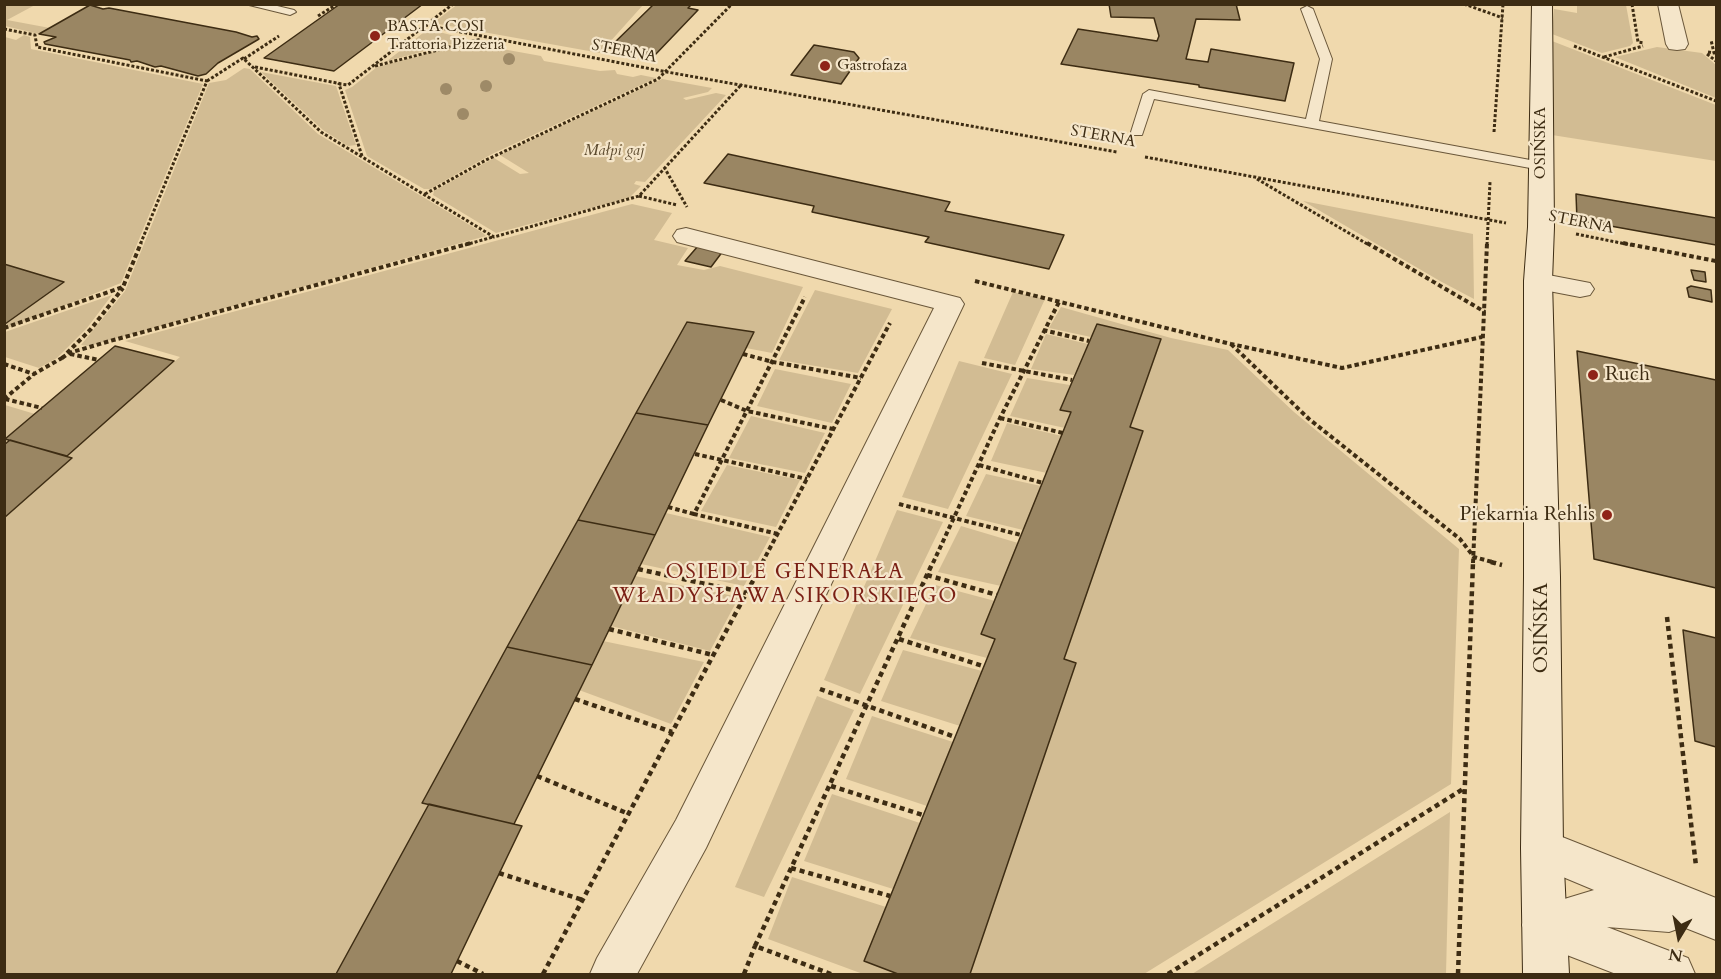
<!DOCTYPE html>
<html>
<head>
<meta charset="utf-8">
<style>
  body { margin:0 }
  #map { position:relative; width:1721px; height:979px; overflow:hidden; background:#f0d9ad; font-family:Cardo,serif }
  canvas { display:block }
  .frame { position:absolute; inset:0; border:6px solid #3d2c13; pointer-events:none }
  .north { position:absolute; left:1649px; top:907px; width:60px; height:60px; -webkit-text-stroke:4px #f5e6ca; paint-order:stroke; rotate:190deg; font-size:16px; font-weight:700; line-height:24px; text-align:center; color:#3d2c13 }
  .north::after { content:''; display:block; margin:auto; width:21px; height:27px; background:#3d2c13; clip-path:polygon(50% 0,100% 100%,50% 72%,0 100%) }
</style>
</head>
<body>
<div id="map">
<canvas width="1721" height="979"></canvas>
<div class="frame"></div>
<div class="north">N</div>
</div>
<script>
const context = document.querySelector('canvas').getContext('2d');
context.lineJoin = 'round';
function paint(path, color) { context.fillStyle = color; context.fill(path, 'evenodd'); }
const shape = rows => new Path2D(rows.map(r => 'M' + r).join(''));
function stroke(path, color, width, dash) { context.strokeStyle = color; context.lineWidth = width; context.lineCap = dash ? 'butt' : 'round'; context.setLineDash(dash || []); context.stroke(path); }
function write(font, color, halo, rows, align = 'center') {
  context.font = font + ' Cardo,serif'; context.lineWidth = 4.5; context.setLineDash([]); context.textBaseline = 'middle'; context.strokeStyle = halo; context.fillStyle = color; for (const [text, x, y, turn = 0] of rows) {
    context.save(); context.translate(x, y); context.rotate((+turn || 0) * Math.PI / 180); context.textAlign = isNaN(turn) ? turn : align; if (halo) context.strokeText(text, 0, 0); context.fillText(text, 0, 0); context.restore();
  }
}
const green = shape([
  [5,4,35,5,7,20,50,28,39,34,5,26],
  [458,4,643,4,643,5,600,53,433,23],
  [1577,5,1626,5,1633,43,1630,46,1602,53,1552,34,1554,9,1577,13],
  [435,31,463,38,459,42,387,61,423,33],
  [24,35,30,37,31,49,203,84,121,283,5,329,4,324,63,283,5,265,5,37,16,40],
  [1552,41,1716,105,1716,161,1552,135],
  [469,43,541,56,544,61,600,71,615,70,617,74,633,77,641,75,656,78,492,154,430,189,424,189,367,156,345,90,352,87,377,67],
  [1657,47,1702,53,1716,65,1716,98,1615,57],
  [244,68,250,69,318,134,483,233,486,236,89,346,81,345,125,291,209,83,226,80],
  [261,72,336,86,356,145,348,146,323,130],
  [662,79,712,88,708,92,683,98,686,100,716,93,726,95,645,182,636,181,634,184,641,186,629,198,496,233,433,195,434,191,494,158,520,174,529,173,500,155],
  [1303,201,1473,234,1474,299,1440,281],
  [632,204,672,213,654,240,688,248,677,265,704,270,720,266,803,287,772,353,746,348,753,332,687,322,422,802,429,804,336,974,5,974,4,518,72,458,63,455,180,357,125,341],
  [815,290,892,309,858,373,779,360],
  [1013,292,1045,299,1015,365,984,358],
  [112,295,87,328,57,358,39,368,5,357,5,332],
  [1061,307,1171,338,1228,350,1294,412,1459,549,1451,784,1144,974,970,974,1076,663,1064,659,1143,431,1130,427,1161,339,1098,324,1091,337,1049,328],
  [1046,334,1088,344,1074,375,1031,369],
  [959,361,1012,374,948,509,902,497],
  [775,369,851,384,832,423,757,406],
  [1027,378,1070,385,1060,409,1071,412,1065,428,1010,416],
  [5,405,35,414,6,438,11,440,5,445],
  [751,416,825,433,805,473,729,458],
  [1007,423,1062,436,1047,473,991,461],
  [727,465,800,480,776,527,701,511],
  [986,474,1041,486,1023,530,966,516],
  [897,510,943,522,860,694,824,680],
  [666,513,770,537,744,586,641,564],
  [961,526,1018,543,1001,586,938,572],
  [635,576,739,597,710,651,611,626],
  [935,585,995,601,981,634,995,639,987,658,910,638],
  [603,641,704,662,671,724,579,690],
  [903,650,982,671,960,726,881,701],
  [817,696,854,710,764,897,735,887],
  [872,716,953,742,927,806,846,779],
  [832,794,920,823,893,889,804,861],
  [1450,812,1446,974,1192,974],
  [792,877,886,907,864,961,898,974,863,974,768,939]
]);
const building = shape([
  [340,4,423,4,334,71,264,58,340,4],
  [654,4,692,4,688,8,698,10,654,56,609,48,654,4],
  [1109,4,1236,4,1240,20,1196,19,1186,59,1208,62,1211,49,1294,63,1285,101,1199,87,1199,85,1061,64,1078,29,1157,41,1159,36,1154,18,1111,17,1109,4],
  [90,5,103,9,109,8,236,32,252,37,257,36,259,39,218,63,206,74,198,76,161,66,155,67,137,61,131,62,130,60,45,44,44,42,56,37,39,34,90,5],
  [814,45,854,52,859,58,841,84,791,75,814,45],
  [728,154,950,202,945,211,1064,235,1049,269,925,242,929,237,812,212,814,206,704,183,728,154],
  [1576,194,1716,218,1716,245,1577,220,1576,194],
  [698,246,723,251,711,267,685,261,698,246],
  [4,264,64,282,5,324,4,264],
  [1691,270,1705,272,1706,282,1694,280,1691,270],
  [1691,286,1711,290,1712,302,1689,297,1687,288,1691,286],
  [687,322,754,332,708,425,636,413,687,322],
  [1097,324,1161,339,1130,427,1143,431,1064,659,1076,663,970,974,898,974,864,961,995,639,981,634,1071,412,1060,410,1097,324],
  [115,346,174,361,67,456,5,439,115,346],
  [1577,351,1716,380,1716,588,1594,559,1577,351],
  [636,413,708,425,655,535,578,520,636,413],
  [10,440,72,458,4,518,4,445,10,440],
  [578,520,655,535,592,665,507,647,578,520],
  [1683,630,1716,638,1716,747,1695,741,1683,630],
  [507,647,592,665,514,824,422,803,507,647],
  [429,804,522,826,451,974,336,974,429,804]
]);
const pathFar2 = shape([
  [1464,4,1503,18],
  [1632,4,1638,42,1644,43],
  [318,16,337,4],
  [425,25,667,72,1117,152],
  [4,29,35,35,37,47,207,81,140,245],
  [1574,46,1716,101],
  [1708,52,1714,53,1711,40],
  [1707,54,1716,61],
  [1604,57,1643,46],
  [244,59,279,36],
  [375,66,481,39],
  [255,67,342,84],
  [207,81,243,58,321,132,494,237,639,196,742,84],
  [1494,132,1503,4],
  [362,156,339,84,348,85,453,4],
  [1145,157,1506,223],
  [664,167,687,207],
  [1257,179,1369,245],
  [425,194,486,160,658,79,732,4],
  [639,196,677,205],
  [1576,234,1631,245],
  [465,245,493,237],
  [1487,245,1490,182]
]);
const pathFar1 = shape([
  [1367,243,1485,312],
  [1623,243,1716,261],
  [975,281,1231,344,1342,368,1482,337],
  [4,328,123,287,141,243],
  [1043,330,1089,341],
  [1231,344,1309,419,1460,539,1474,557,1496,563],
  [67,353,91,329,123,288],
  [70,354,99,360],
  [743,354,773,362,861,378],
  [62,358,69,353,110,341,471,243],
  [982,363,1072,380],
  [4,364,34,374],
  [4,399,34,374,62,358],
  [5,399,42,408],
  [721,400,747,411,833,429],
  [1000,418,1063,433],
  [695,454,807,479],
  [979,465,1043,483],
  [899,504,1021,535],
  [668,507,694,514],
  [778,534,694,514,805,297],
  [762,563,890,323],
  [933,563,1000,418,1059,302],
  [1473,563,1487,243]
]);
const path = shape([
  [1491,562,1502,565],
  [638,569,746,593],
  [927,575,997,595],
  [1667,617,1696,866],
  [609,629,713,655],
  [899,639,983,666],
  [820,689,955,737],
  [575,699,672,732],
  [537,776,629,814],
  [831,786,923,815],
  [791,868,890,896],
  [499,873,583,900],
  [457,961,483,974],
  [543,974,763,562],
  [744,974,755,946],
  [831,974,755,946,933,562],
  [1168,974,1463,789],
  [1458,974,1473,562]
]);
const lane = shape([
  [245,4,269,4,294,10,296,12,290,15,245,4],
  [1307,6,1313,9,1332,59,1319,121,1541,162,1548,166,1541,170,1154,99,1142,135,1132,135,1131,132,1143,94,1149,90,1306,119,1320,59,1301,9,1307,6]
]);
const street = shape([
  [1658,4,1678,4,1688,44,1685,49,1677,50,1669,49,1666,44,1658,4],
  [686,228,960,298,964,304,706,848,637,974,590,974,597,958,676,820,934,308,677,242,673,236,677,230,686,228],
  [1538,273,1590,283,1594,289,1590,295,1580,297,1528,287,1524,281,1528,275,1538,273],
  [1542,829,1716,898,1716,940,1683,927,1669,932,1607,927,1688,958,1695,974,1616,974,1528,940,1522,925,1528,910,1594,890,1527,862,1521,848,1527,834,1542,829]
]);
const secondary = shape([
  [1532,4,1552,4,1554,227,1552,281,1560,577,1563,848,1569,974,1523,974,1521,848,1524,577,1524,281,1528,227,1532,4]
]);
const trees = [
  [509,59],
  [486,86],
  [446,89],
  [463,114]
];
const markers = [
  [375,36,6,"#8f2418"],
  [825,66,6,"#8f2418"],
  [1593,375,6,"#8f2418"],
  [1607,515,6,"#8f2418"]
];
const farPoinames = [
  ["BASTA COSI",387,27],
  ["Trattoria Pizzeria",387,45],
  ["Gastrofaza",837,66]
];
const farStreetnames = [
  ["STERNA",624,52,11],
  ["STERNA",1103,137,10],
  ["OSIŃSKA",1541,143,-90],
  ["STERNA",1581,223,11]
];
const farParknames = [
  ["Małpi gaj",614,151]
];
const poiNames = [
  ["Ruch",1605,375],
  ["Piekarnia Rehlis",1595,515,"right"]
];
const streetNames = [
  ["OSIŃSKA",1542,628,-90]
];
const neighbourhoodNames = [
  ["OSIEDLE GENERAŁA",785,573],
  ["WŁADYSŁAWA SIKORSKIEGO",785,597]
];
paint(green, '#d2bc93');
paint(building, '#9a8663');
stroke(building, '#3d2c13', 1.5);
stroke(lane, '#6a573a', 2);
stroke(street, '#6a573a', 2);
stroke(secondary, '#3d2c13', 2);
stroke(pathFar2, '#3d2c13', 3, [3, 2]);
stroke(pathFar1, '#3d2c13', 4, [4.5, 3]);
stroke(path, '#3d2c13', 4.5, [5, 4]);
paint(lane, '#f5e6ca');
paint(street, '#f5e6ca');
paint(secondary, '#f5e6ca');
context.fillStyle = '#9e8a67';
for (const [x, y] of trees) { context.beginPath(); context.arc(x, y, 6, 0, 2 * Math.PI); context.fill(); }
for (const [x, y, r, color] of markers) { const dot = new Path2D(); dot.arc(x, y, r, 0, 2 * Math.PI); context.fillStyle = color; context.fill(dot); stroke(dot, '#f5e6ca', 2); }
write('16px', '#3d2c13', '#f5e6ca', farPoinames, 'left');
write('16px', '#3d2c13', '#f5e6ca', farStreetnames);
write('italic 16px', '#5b492d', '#f5e6ca', farParknames);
write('20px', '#3d2c13', '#f5e6ca', poiNames, 'left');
write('20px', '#3d2c13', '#f5e6ca', streetNames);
context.letterSpacing = '1.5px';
write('21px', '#7a1f14', '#f5e6ca', neighbourhoodNames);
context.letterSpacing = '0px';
</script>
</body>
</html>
